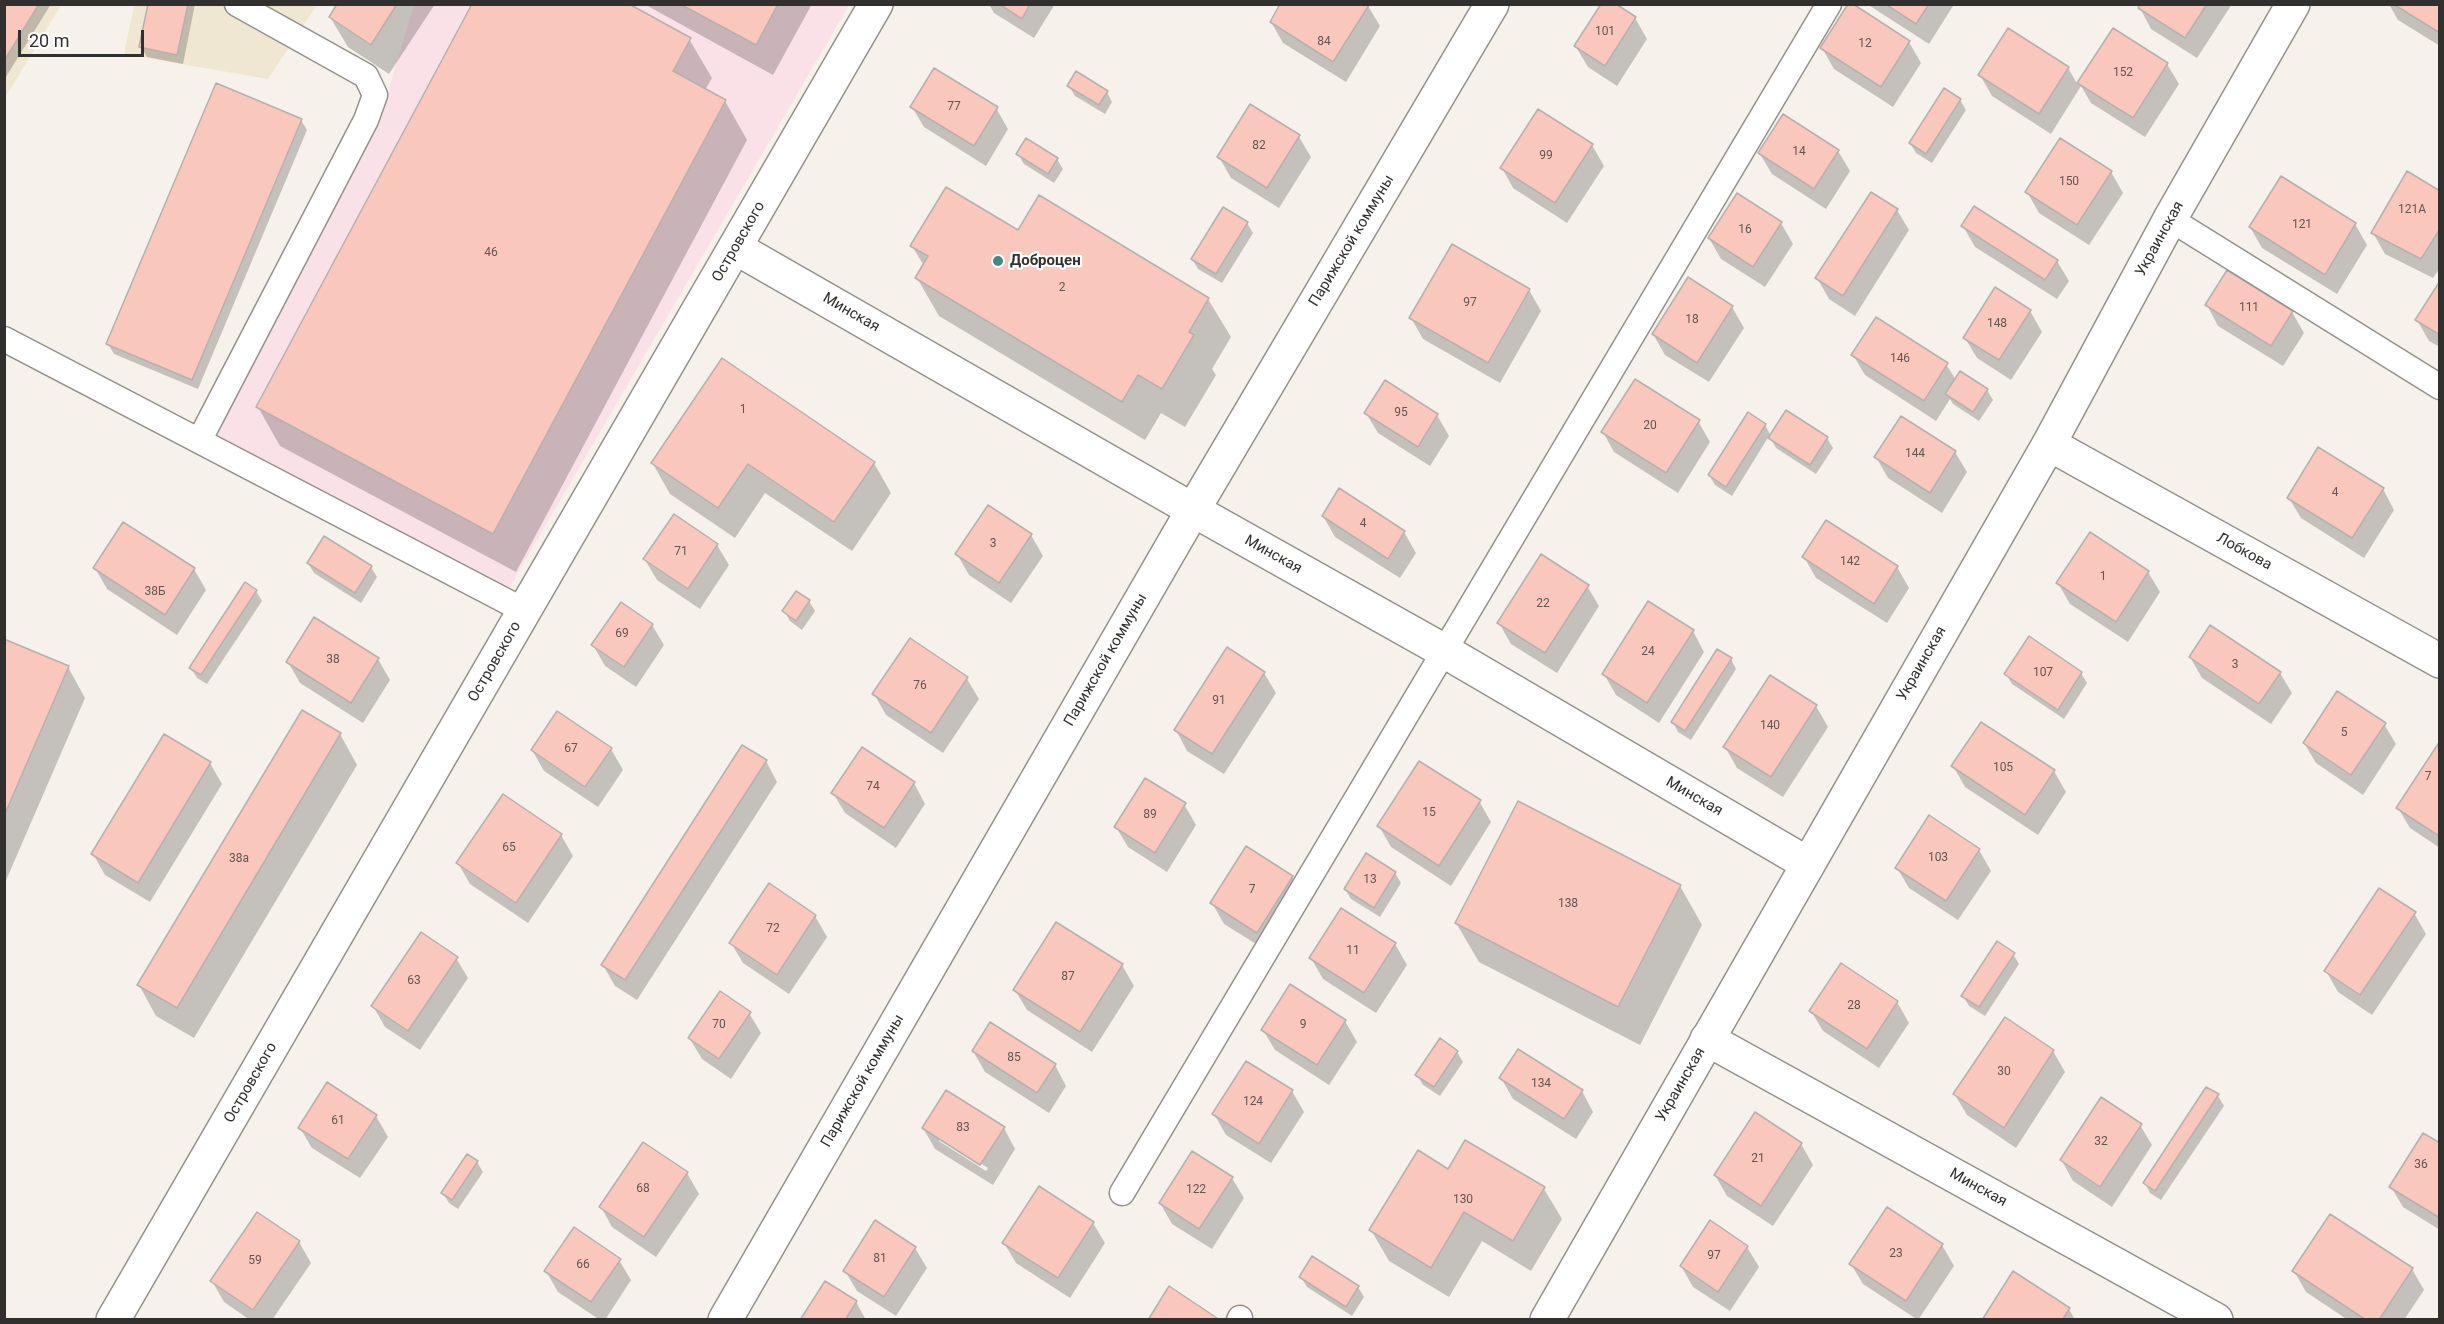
<!DOCTYPE html>
<html>
<head>
<meta charset="utf-8">
<style>
  body { margin:0 }
  #map { position:relative; width:2444px; height:1324px; overflow:hidden; background:#f6f1eb; font-family:Roboto,sans-serif }
  canvas { display:block }
  .frame { position:absolute; inset:0; border:6px solid #32302e; pointer-events:none }
  .scale { position:absolute; left:18px; top:30px; width:126px; height:27px; box-sizing:border-box; border:3px solid #32302e; border-top:0; padding-left:8px; font-size:18px; line-height:21px; white-space:nowrap; color:#32302e; -webkit-text-stroke:4px #fff; paint-order:stroke }
</style>
</head>
<body>
<div id="map">
<canvas width="2444" height="1324"></canvas>
<div class="frame"></div>
<div class="scale">20 m</div>
</div>
<script>
const context = document.querySelector('canvas').getContext('2d');
context.lineJoin = 'round';
function paint(path, color) { context.fillStyle = color; context.fill(path, 'evenodd'); }
const shape = rows => new Path2D(rows.map(r => 'M' + r).join(''));
function stroke(path, color, width, dash) { context.strokeStyle = color; context.lineWidth = width; context.lineCap = dash ? 'butt' : 'round'; context.setLineDash(dash || []); context.stroke(path); }
function write(font, color, halo, rows, align = 'center') {
  context.font = font + ' Roboto,sans-serif'; context.lineWidth = 4.5; context.setLineDash([]); context.textBaseline = 'middle'; context.strokeStyle = halo; context.fillStyle = color; for (const [text, x, y, turn = 0] of rows) {
    context.save(); context.translate(x, y); context.rotate((+turn || 0) * Math.PI / 180); context.textAlign = isNaN(turn) ? turn : align; if (halo) context.strokeText(text, 0, 0); context.fillText(text, 0, 0); context.restore();
  }
}
const commercial = shape([
  [414,5,849,5,509,588,214,435,378,125]
]);
const industrial = shape([
  [5,5,61,5,5,98],
  [134,5,317,5,268,79,124,54]
]);
const shadow = shape([
  [4,4,51,4,4,80],
  [149,4,195,4,183,64,147,57,141,47],
  [338,4,435,4,389,74,348,47,330,17],
  [644,4,812,4,773,75],
  [989,4,1055,4,1034,38,994,13],
  [1867,4,1952,4,1953,6,1929,44],
  [2142,4,2232,4,2197,58,2151,29,2140,8],
  [2389,4,2440,4,2440,46,2398,20],
  [1368,6,1380,26,1346,82,1283,43,1271,22],
  [1635,18,1647,39,1617,86,1588,67,1576,47],
  [2113,30,2167,64,2179,84,2145,137,2091,103,2081,86,2051,134,1992,96,1980,75,2068,68,2078,85],
  [689,39,712,78,705,90,725,101,747,140,516,572,280,446,258,407],
  [1909,42,1921,63,1893,107,1834,69,1822,48],
  [1069,86,1107,92,1112,102,1105,114,1075,96],
  [1960,100,1966,110,1932,163,1916,153,1910,143],
  [912,107,996,108,1008,129,986,166,924,127],
  [301,120,307,130,198,389,114,354,108,344],
  [1299,137,1311,157,1279,208,1231,178,1219,157],
  [1592,145,1604,166,1567,223,1513,188,1502,168],
  [1838,151,1850,171,1826,209,1772,174,1760,154],
  [1018,154,1057,159,1063,169,1054,183,1024,164],
  [2111,172,2123,193,2089,245,2039,213,2027,192],
  [2440,193,2440,268,2433,278,2385,254,2373,233],
  [1897,210,1909,230,1855,316,1829,299,1817,278],
  [1247,223,1253,233,1222,283,1198,269,1192,259],
  [1781,223,1793,244,1765,287,1721,259,1709,238],
  [2355,224,2367,245,2337,294,2262,248,2250,227],
  [1963,226,2057,261,2069,281,2057,299,1975,247],
  [1019,232,1208,299,1231,337,1212,369,1216,375,1185,427,1161,413,1145,440,939,316,917,278,924,266,912,246],
  [2440,284,2440,347,2429,341,2417,320],
  [1529,290,1541,311,1500,383,1423,339,1411,318],
  [2207,305,2292,312,2304,333,2283,366,2218,326],
  [1732,307,1744,328,1709,382,1665,355,1653,334],
  [2030,311,2042,332,2011,380,1977,358,1965,338],
  [1853,355,1946,364,1956,380,1987,390,1993,400,1979,421,1953,404,1950,399,1936,421,1865,375],
  [1366,413,1437,415,1449,436,1430,466,1378,433],
  [1698,421,1710,442,1678,493,1614,452,1603,432],
  [1765,425,1771,436,1827,438,1833,448,1816,474,1776,448,1769,436,1732,496,1715,485,1709,475],
  [1955,452,1967,472,1942,513,1888,478,1876,457],
  [874,463,891,493,852,551,765,493,735,538,670,494,653,464],
  [2383,489,2394,510,2364,558,2301,518,2289,498],
  [1323,516,1404,532,1416,553,1400,578,1335,537],
  [1031,535,1043,556,1011,603,969,575,957,554],
  [717,545,729,565,700,609,657,580,645,560],
  [1804,557,1897,567,1909,588,1887,623,1816,578],
  [308,563,371,567,377,577,361,603,314,573],
  [95,568,194,569,206,590,177,635,107,589],
  [2148,572,2160,592,2128,642,2070,604,2058,583],
  [1587,586,1599,606,1557,673,1511,644,1499,623],
  [256,591,262,601,207,684,197,678,191,668],
  [809,601,815,611,802,630,790,621,784,611],
  [652,625,664,645,636,687,605,666,593,645],
  [1693,631,1704,652,1659,723,1616,695,1604,674],
  [4,640,68,667,85,698,4,885],
  [910,640,967,679,979,699,943,753,886,715,874,694],
  [2190,657,2280,673,2292,693,2271,724,2202,678],
  [378,659,390,680,363,723,300,683,288,662],
  [1731,659,1736,669,1691,740,1678,732,1673,722],
  [1264,673,1276,693,1224,774,1187,751,1176,730],
  [2081,673,2087,683,2064,719,2012,684,2006,674],
  [1816,706,1828,727,1783,797,1737,768,1725,747],
  [2384,724,2396,744,2363,795,2316,763,2304,743],
  [340,734,357,765,194,1038,156,1016,139,985],
  [2440,747,2440,848,2410,828,2398,808],
  [611,749,623,770,598,807,544,771,532,750],
  [766,761,777,782,637,1000,615,986,603,965],
  [210,763,222,784,150,902,105,875,93,854],
  [1953,766,2054,771,2066,792,2038,835,1965,787],
  [914,783,925,804,896,848,845,813,833,793],
  [1479,801,1491,822,1451,886,1391,847,1379,826],
  [1184,804,1196,825,1167,872,1128,847,1116,827],
  [1930,818,1979,850,1991,871,1958,920,1909,888,1897,868],
  [561,835,573,856,528,923,470,884,458,863],
  [1247,849,1292,877,1304,898,1269,952,1224,924,1212,903],
  [1395,873,1401,883,1380,917,1351,899,1345,889],
  [770,885,815,916,827,937,789,994,743,963,731,943],
  [1680,886,1702,925,1640,1045,1479,962,1456,923],
  [2414,913,2426,934,2372,1015,2338,992,2326,971],
  [1395,944,1407,965,1376,1013,1323,979,1311,958],
  [2013,954,2019,964,1985,1016,1969,1006,1963,996],
  [456,958,468,978,420,1050,385,1027,373,1006],
  [1122,965,1134,986,1092,1052,1027,1010,1015,990],
  [1897,1002,1909,1023,1879,1068,1823,1031,1811,1011],
  [749,1013,761,1033,731,1079,702,1059,690,1039],
  [2005,1019,2053,1051,2065,1072,2016,1148,1967,1115,1955,1095],
  [1345,1021,1357,1042,1329,1085,1275,1050,1263,1030],
  [973,1051,1055,1065,1066,1086,1049,1113,985,1072],
  [1457,1052,1463,1062,1440,1096,1423,1085,1417,1075],
  [1247,1063,1292,1091,1304,1112,1271,1163,1226,1135,1214,1114],
  [1501,1078,1582,1091,1593,1112,1576,1139,1513,1099],
  [2218,1096,2224,1106,2161,1200,2150,1193,2145,1183],
  [1756,1114,1801,1144,1813,1165,1773,1226,1727,1196,1715,1175],
  [376,1116,388,1137,360,1178,312,1148,300,1128],
  [2140,1125,2152,1145,2112,1207,2073,1181,2062,1161],
  [923,1128,1004,1128,1015,1149,993,1185,935,1149],
  [939,1137,988,1168,986,1171,939,1141],
  [2440,1145,2440,1230,2403,1207,2391,1187],
  [468,1156,477,1162,483,1172,458,1209,449,1203,443,1193],
  [687,1173,699,1194,656,1257,612,1227,601,1207],
  [1232,1178,1244,1198,1212,1249,1172,1224,1160,1203],
  [1544,1189,1562,1219,1531,1271,1482,1241,1449,1297,1389,1261,1371,1230],
  [1093,1223,1105,1243,1070,1298,1016,1263,1004,1243],
  [299,1242,311,1263,272,1320,250,1320,224,1302,212,1281],
  [1942,1245,1954,1266,1918,1320,1863,1284,1851,1264],
  [1747,1247,1759,1267,1730,1311,1693,1287,1681,1266],
  [915,1248,927,1268,896,1316,857,1291,845,1271],
  [619,1260,631,1280,605,1320,600,1320,558,1292,546,1271],
  [2412,1269,2424,1290,2404,1320,2348,1320,2306,1292,2294,1271],
  [1301,1277,1358,1287,1364,1297,1352,1316,1307,1287],
  [856,1302,866,1320,802,1320],
  [2069,1309,2075,1320,1984,1320]
]);
const building = shape([
  [4,4,39,4,4,61,4,4],
  [148,4,188,4,177,55,139,47,148,4],
  [337,4,397,4,371,45,329,17,337,4],
  [472,4,629,4,691,38,673,71,726,100,493,534,256,407,472,4],
  [680,4,778,4,756,45,680,4],
  [999,4,1030,4,1022,19,999,4],
  [1280,4,1369,4,1369,5,1333,62,1270,22,1280,4],
  [1601,4,1616,4,1636,17,1605,66,1574,46,1601,4],
  [1848,4,1853,4,1910,41,1881,87,1820,48,1848,4],
  [1885,4,1929,4,1916,24,1885,4],
  [2140,4,2207,4,2185,38,2138,8,2140,4],
  [2393,4,2440,4,2440,33,2393,4],
  [2008,28,2069,67,2039,114,1978,75,2008,28],
  [2113,28,2168,63,2133,118,2077,83,2113,28],
  [934,68,998,107,974,146,910,107,934,68],
  [1076,71,1108,91,1099,105,1067,86,1076,71],
  [216,83,302,119,192,380,106,344,216,83],
  [1944,88,1961,99,1926,154,1909,143,1944,88],
  [1250,104,1300,135,1267,188,1217,157,1250,104],
  [1538,109,1593,144,1555,203,1500,168,1538,109],
  [1783,114,1839,150,1814,189,1758,153,1783,114],
  [1026,138,1058,158,1048,174,1016,154,1026,138],
  [2060,138,2112,171,2077,225,2025,192,2060,138],
  [2407,171,2440,191,2440,229,2421,259,2371,233,2407,171],
  [2281,176,2356,223,2325,275,2249,227,2281,176],
  [946,187,1018,230,1039,195,1209,298,1189,332,1194,335,1162,389,1138,375,1122,402,915,278,928,256,910,246,946,187],
  [1871,192,1898,209,1843,296,1815,278,1871,192],
  [1737,193,1782,222,1753,267,1708,238,1737,193],
  [1974,206,2058,260,2045,280,1961,226,1974,206],
  [1223,207,1248,222,1216,274,1191,259,1223,207],
  [1452,244,1530,289,1488,363,1409,318,1452,244],
  [2227,270,2293,311,2271,346,2205,305,2227,270],
  [1688,277,1733,306,1697,363,1652,334,1688,277],
  [2440,281,2440,335,2415,320,2440,281],
  [1995,287,2031,310,1999,360,1963,338,1995,287],
  [1876,317,1948,363,1924,401,1851,355,1876,317],
  [722,358,875,462,834,522,748,464,718,508,651,463,722,358],
  [1960,371,1988,389,1973,412,1945,394,1960,371],
  [1635,379,1700,420,1666,473,1601,432,1635,379],
  [1385,380,1438,414,1418,447,1364,413,1385,380],
  [1786,410,1828,437,1810,465,1768,438,1786,410],
  [1748,412,1766,424,1726,487,1708,475,1748,412],
  [1901,416,1956,451,1930,493,1874,457,1901,416],
  [2318,447,2384,488,2352,538,2287,498,2318,447],
  [1339,488,1405,531,1388,559,1322,516,1339,488],
  [988,505,1032,534,999,583,955,554,988,505],
  [674,514,718,544,688,589,643,559,674,514],
  [1826,520,1898,566,1874,604,1802,557,1826,520],
  [123,522,195,568,165,615,93,568,123,522],
  [2090,532,2149,571,2116,622,2056,583,2090,532],
  [324,536,372,566,355,593,307,563,324,536],
  [1541,554,1589,585,1545,653,1497,623,1541,554],
  [245,582,257,590,201,675,189,668,245,582],
  [796,591,810,600,796,621,782,611,796,591],
  [1648,601,1694,630,1647,703,1602,674,1648,601],
  [621,602,653,624,624,667,591,645,621,602],
  [314,617,379,658,351,703,286,662,314,617],
  [2210,625,2281,672,2259,704,2189,657,2210,625],
  [2029,636,2082,672,2058,710,2004,674,2029,636],
  [910,638,968,677,931,733,872,694,910,638],
  [4,639,69,666,4,816,4,639],
  [1227,647,1265,672,1212,754,1174,730,1227,647],
  [1717,649,1732,658,1685,731,1671,722,1717,649],
  [1770,675,1817,705,1771,777,1723,747,1770,675],
  [2337,691,2386,723,2351,775,2303,743,2337,691],
  [302,710,341,733,177,1008,137,985,302,710],
  [557,711,612,748,585,787,531,750,557,711],
  [1981,722,2055,770,2025,815,1951,766,1981,722],
  [164,734,211,762,138,883,91,854,164,734],
  [2438,744,2440,745,2439,836,2396,808,2438,744],
  [742,745,767,760,625,980,601,965,742,745],
  [862,747,915,782,884,828,831,793,862,747],
  [1419,761,1481,800,1439,866,1377,826,1419,761],
  [1145,778,1186,803,1155,853,1114,827,1145,778],
  [503,794,562,834,516,903,456,863,503,794],
  [1518,801,1681,885,1618,1007,1455,923,1518,801],
  [1929,815,1980,849,1946,901,1895,868,1929,815],
  [1246,846,1293,876,1257,933,1210,903,1246,846],
  [1366,853,1396,872,1374,908,1344,889,1366,853],
  [769,883,816,915,777,975,729,943,769,883],
  [2379,888,2416,912,2360,995,2324,971,2379,888],
  [1341,908,1396,943,1364,993,1309,958,1341,908],
  [1056,922,1123,964,1080,1032,1013,990,1056,922],
  [421,932,458,957,408,1031,371,1006,421,932],
  [1997,941,2015,953,1979,1007,1961,996,1997,941],
  [1841,963,1898,1001,1867,1049,1809,1011,1841,963],
  [1290,984,1346,1020,1317,1065,1261,1030,1290,984],
  [720,991,751,1012,719,1059,688,1038,720,991],
  [2005,1017,2054,1050,2004,1128,1953,1094,2005,1017],
  [990,1022,1056,1064,1037,1093,972,1051,990,1022],
  [1440,1038,1458,1051,1434,1087,1415,1075,1440,1038],
  [1518,1049,1583,1090,1564,1119,1499,1078,1518,1049],
  [1246,1061,1293,1090,1259,1144,1212,1114,1246,1061],
  [327,1082,377,1115,348,1159,298,1128,327,1082],
  [2206,1087,2219,1094,2155,1191,2143,1183,2206,1087],
  [946,1090,1005,1127,980,1165,922,1128,946,1090],
  [2101,1097,2142,1124,2100,1187,2060,1160,2101,1097],
  [1755,1112,1802,1143,1761,1206,1714,1175,1755,1112],
  [2423,1133,2440,1143,2440,1218,2389,1187,2423,1133],
  [1465,1140,1545,1187,1513,1241,1464,1212,1431,1268,1369,1230,1418,1150,1448,1169,1465,1140],
  [643,1142,688,1172,644,1237,599,1207,643,1142],
  [1192,1151,1233,1177,1199,1229,1159,1203,1192,1151],
  [467,1154,478,1161,452,1200,441,1193,467,1154],
  [1039,1186,1094,1222,1058,1278,1002,1243,1039,1186],
  [1887,1207,1943,1244,1906,1301,1849,1264,1887,1207],
  [257,1212,300,1241,253,1310,210,1281,257,1212],
  [2330,1214,2413,1268,2379,1320,2366,1320,2292,1271,2330,1214],
  [875,1220,916,1247,884,1297,843,1271,875,1220],
  [1710,1220,1748,1246,1718,1292,1680,1266,1710,1220],
  [574,1227,621,1259,591,1302,544,1271,574,1227],
  [1312,1256,1359,1286,1346,1307,1299,1277,1312,1256],
  [2013,1271,2070,1308,2062,1320,1982,1320,2013,1271],
  [825,1281,857,1301,845,1320,800,1320,825,1281],
  [1169,1286,1220,1320,1148,1320,1169,1286]
]);
const service = shape([
  [2170,219,2440,387],
  [4,339,525,611],
  [199,441,366,120,375,95,366,76,237,4],
  [1122,1193,1829,4],
  [1239,1320,1240,1318]
]);
const minor = shape([
  [736,248,1193,510,1446,652,1808,864],
  [2049,444,2440,661],
  [1707,1039,2216,1320],
  [113,1320,876,4],
  [725,1320,1193,510,1492,4]
]);
const tertiary = shape([
  [1547,1320,2049,444,2170,219,2293,4]
]);
const markers = [
  [998,261,6,"#428a85"]
];
const numberNames = [
  ["101",1605,32],
  ["84",1324,42],
  ["12",1865,44],
  ["152",2123,73],
  ["77",954,107],
  ["82",1259,146],
  ["14",1799,152],
  ["99",1546,156],
  ["150",2069,182],
  ["121А",2412,210],
  ["121",2302,225],
  ["16",1745,230],
  ["46",491,253],
  ["2",1062,288],
  ["97",1470,303],
  ["111",2249,308],
  ["18",1692,320],
  ["148",1997,324],
  ["146",1900,359],
  ["1",743,410],
  ["95",1401,413],
  ["20",1650,426],
  ["144",1915,454],
  ["4",2335,493],
  ["4",1363,524],
  ["3",993,544],
  ["71",681,552],
  ["142",1850,562],
  ["1",2103,577],
  ["38Б",155,592],
  ["22",1543,604],
  ["69",622,634],
  ["24",1648,652],
  ["38",333,660],
  ["3",2235,665],
  ["107",2043,673],
  ["76",920,686],
  ["91",1219,701],
  ["140",1770,726],
  ["5",2344,733],
  ["67",571,749],
  ["105",2003,768],
  ["7",2428,777],
  ["74",873,787],
  ["15",1429,813],
  ["89",1150,815],
  ["65",509,848],
  ["103",1938,858],
  ["38а",239,859],
  ["13",1370,880],
  ["7",1252,890],
  ["138",1568,904],
  ["72",773,929],
  ["11",1353,951],
  ["87",1068,977],
  ["63",414,981],
  ["28",1854,1006],
  ["70",719,1025],
  ["9",1303,1025],
  ["85",1014,1058],
  ["30",2004,1072],
  ["134",1541,1084],
  ["124",1253,1102],
  ["61",338,1121],
  ["83",963,1128],
  ["32",2101,1142],
  ["21",1758,1159],
  ["36",2421,1165],
  ["68",643,1189],
  ["122",1196,1190],
  ["130",1463,1200],
  ["23",1896,1254],
  ["97",1714,1256],
  ["81",880,1259],
  ["59",255,1261],
  ["66",583,1265]
];
const streetNames = [
  ["Украинская",2160,239,-61],
  ["Парижской коммуны",1352,241,-59],
  ["Островского",739,242,-60],
  ["Минская",851,313,30],
  ["Лобкова",2244,552,29],
  ["Минская",1273,555,29],
  ["Парижской коммуны",1106,660,-60],
  ["Островского",495,662,-60],
  ["Украинская",1922,664,-60],
  ["Минская",1694,797,30],
  ["Парижской коммуны",863,1081,-60],
  ["Островского",251,1083,-60],
  ["Украинская",1681,1085,-60],
  ["Минская",1978,1188,29]
];
const poiNames = [
  ["Доброцен",1010,261]
];
paint(commercial, '#fae0e7');
paint(industrial, '#f0e7d2');
paint(shadow, '#0003');
paint(building, '#f9c7bb');
stroke(building, '#b7b0ae', 1.5);
stroke(service, '#95918b', 27);
stroke(minor, '#95918b', 36);
stroke(tertiary, '#95918b', 36);
stroke(service, '#fff', 24);
stroke(minor, '#fff', 33);
stroke(tertiary, '#fff', 33);
for (const [x, y, r, color] of markers) { const dot = new Path2D(); dot.arc(x, y, r, 0, 2 * Math.PI); context.fillStyle = color; context.fill(dot); stroke(dot, '#fff', 2); }
write('12px', '#645651', null, numberNames);
write('15px', '#32302e', '#fff', streetNames);
write('bold 15px', '#32302e', '#fff', poiNames, 'left');
</script>
</body>
</html>
